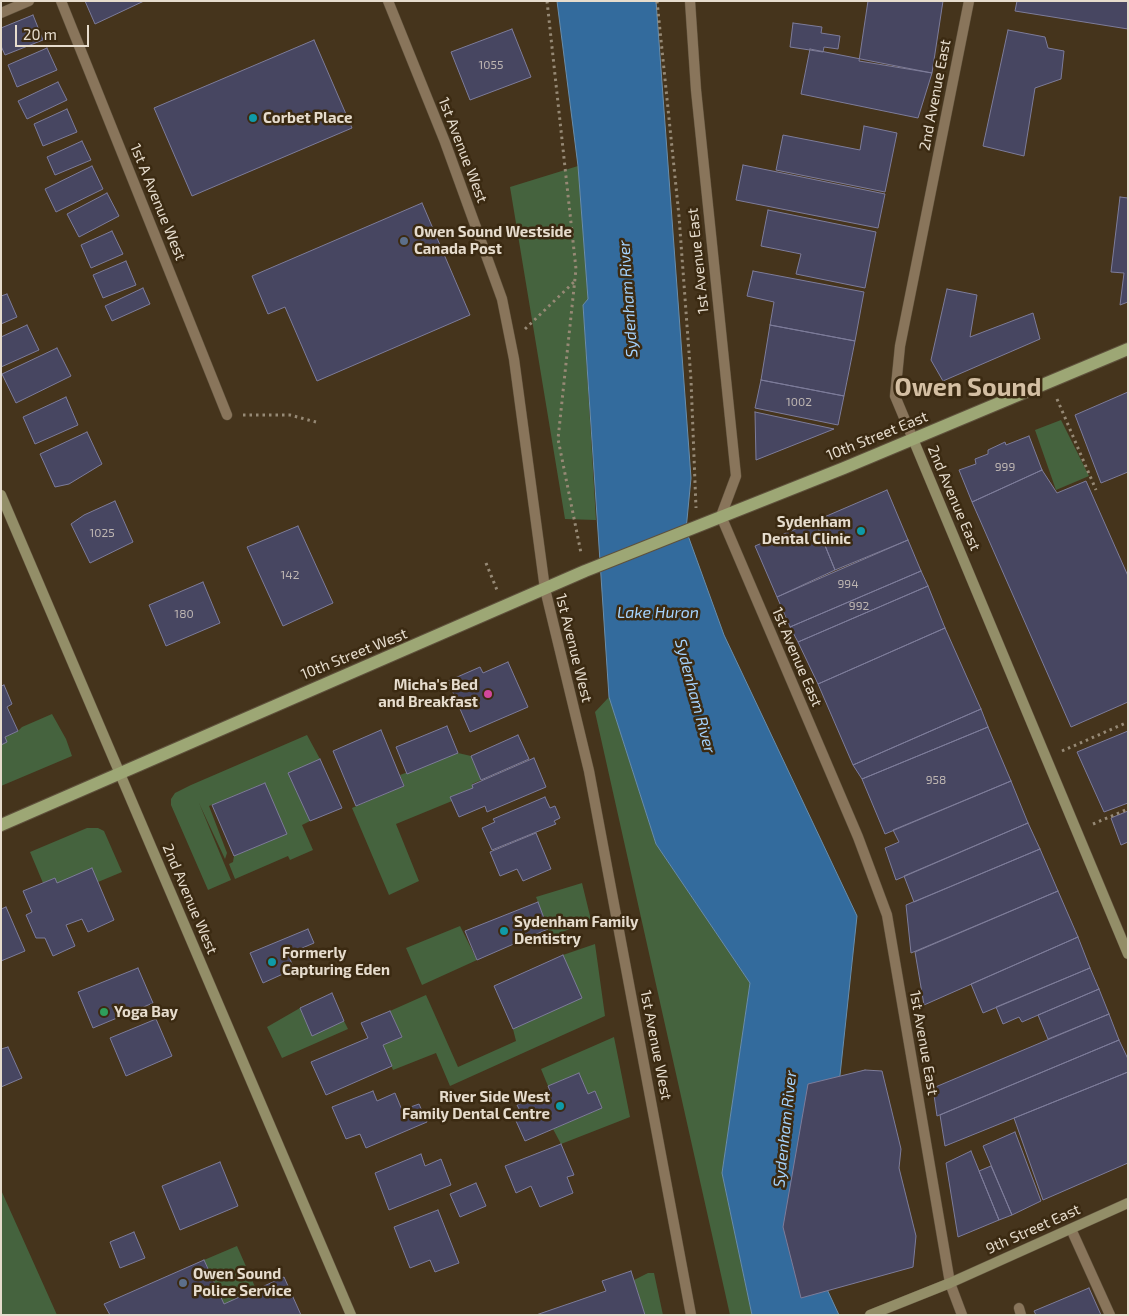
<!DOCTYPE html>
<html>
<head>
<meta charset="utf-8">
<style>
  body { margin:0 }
  #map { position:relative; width:1129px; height:1316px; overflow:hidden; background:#45341c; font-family:"Exo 2",sans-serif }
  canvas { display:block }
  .frame { position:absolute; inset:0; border:2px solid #e6dccd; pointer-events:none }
  .scale { position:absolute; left:15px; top:25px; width:74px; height:22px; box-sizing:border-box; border:2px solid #e6dccd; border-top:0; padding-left:6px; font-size:15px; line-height:18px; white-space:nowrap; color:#e6dccd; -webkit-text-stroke:4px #3b2a12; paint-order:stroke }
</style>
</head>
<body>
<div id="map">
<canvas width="1129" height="1316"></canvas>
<div class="frame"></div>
<div class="scale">20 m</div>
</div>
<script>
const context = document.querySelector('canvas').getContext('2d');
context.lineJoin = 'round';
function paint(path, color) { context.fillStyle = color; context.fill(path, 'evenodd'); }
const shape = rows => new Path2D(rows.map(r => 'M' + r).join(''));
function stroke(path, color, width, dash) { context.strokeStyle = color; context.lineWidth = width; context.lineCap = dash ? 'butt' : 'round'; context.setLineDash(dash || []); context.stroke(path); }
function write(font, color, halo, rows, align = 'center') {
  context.font = font + ' "Exo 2",sans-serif'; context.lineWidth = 5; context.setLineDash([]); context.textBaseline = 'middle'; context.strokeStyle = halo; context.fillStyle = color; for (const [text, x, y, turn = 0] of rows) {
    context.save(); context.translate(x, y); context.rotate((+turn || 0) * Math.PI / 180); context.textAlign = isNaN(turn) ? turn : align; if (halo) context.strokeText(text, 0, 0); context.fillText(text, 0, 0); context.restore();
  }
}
const green = shape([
  [578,166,588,299,583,305,596,520,565,519,510,187],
  [1061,420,1089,476,1056,490,1035,430],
  [609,697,656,844,750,983,722,1173,752,1315,730,1315,595,712],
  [52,714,66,739,72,756,1,786,1,745,7,742,5,737,18,731,22,727],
  [307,735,320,759,289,773,310,821,302,825,313,850,290,860,288,856,235,879,229,864,233,862,234,856,286,834,265,783,209,806,227,853,225,859,199,803,231,880,208,890,171,805,171,799,175,793,191,785],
  [458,753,471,756,481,780,472,784,473,788,450,797,452,801,396,824,419,881,389,895,352,808,404,786,400,775],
  [87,828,98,828,104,831,122,872,98,882,57,883,55,878,43,883,30,852],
  [582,883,591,920,553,936,549,931,536,897],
  [460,926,477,960,422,985,406,948],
  [595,944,605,1016,450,1086,436,1053,393,1070,383,1045,402,1037,390,1011,426,995,458,1067,516,1041,513,1029,563,955],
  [300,1008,312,1035,344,1021,348,1029,282,1058,267,1027],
  [614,1037,630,1117,561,1144,553,1129,602,1108,595,1091,588,1094,579,1073,548,1086,541,1069],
  [1,1190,57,1315,1,1315],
  [237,1246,256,1289,224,1304,204,1260],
  [648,1273,654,1273,663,1315,645,1315,634,1280]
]);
const water = shape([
  [557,1,656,1,691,478,686,530,724,635,857,916,819,1272,839,1315,752,1315,722,1173,750,983,656,844,609,697,583,305,588,299,578,166,557,1]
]);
const building = shape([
  [85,1,144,1,95,24,85,1],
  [868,1,943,1,932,73,859,61,868,1],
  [1017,1,1128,1,1128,29,1015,11,1017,1],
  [33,15,43,40,5,55,1,46,1,28,33,15],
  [793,23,822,27,821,33,840,36,838,49,824,47,823,52,790,47,793,23],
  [512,29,531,77,470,100,451,52,512,29],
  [1008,30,1045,37,1048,48,1064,51,1061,79,1035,88,1024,156,983,146,1008,30],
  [314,40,352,128,192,196,154,108,314,40],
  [47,48,57,70,17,87,8,65,47,48],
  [810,49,932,73,918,118,801,94,810,49],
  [58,82,67,100,27,119,18,101,58,82],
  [67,109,77,132,43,146,34,124,67,109],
  [864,126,897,133,885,192,776,170,783,135,860,150,864,126],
  [82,141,91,160,55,175,47,157,82,141],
  [743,165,885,194,878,228,736,200,743,165],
  [92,166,103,189,56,212,45,189,92,166],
  [107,193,119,216,79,237,67,214,107,193],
  [1120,197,1128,198,1128,302,1120,305,1124,273,1111,272,1120,197],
  [422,203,470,315,317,381,285,307,268,314,252,276,422,203],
  [768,210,876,232,865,288,796,274,801,254,761,246,768,210],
  [112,231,123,254,91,268,81,245,112,231],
  [126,261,136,285,103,298,93,275,126,261],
  [753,271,864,292,855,341,770,325,774,302,747,296,753,271],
  [143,288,150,304,112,321,105,306,143,288],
  [947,289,977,295,970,337,1033,313,1040,339,943,381,931,360,947,289],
  [7,294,17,317,1,324,1,296,7,294],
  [27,325,39,350,1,367,1,337,27,325],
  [770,325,855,341,844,396,761,380,770,325],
  [57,348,71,376,16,403,2,374,57,348],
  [761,380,844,396,838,425,755,408,761,380],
  [1128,392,1128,472,1101,483,1075,415,1128,392],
  [66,397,78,425,35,444,23,417,66,397],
  [755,412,834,429,756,460,755,412],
  [87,432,102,464,69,484,55,487,40,454,87,432],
  [1029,436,1042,470,972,502,959,470,976,464,975,459,988,454,988,450,1005,442,1006,445,1029,436],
  [1042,470,1057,493,1086,481,1128,576,1128,702,1071,727,972,502,1042,470],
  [887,490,908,540,835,570,815,521,887,490],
  [115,501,133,542,90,563,71,524,84,515,115,501],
  [815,521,835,570,777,597,755,546,815,521],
  [298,526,333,603,283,626,247,547,298,526],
  [908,540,921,571,790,627,777,597,908,540],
  [921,571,928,586,798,642,790,627,921,571],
  [203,582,220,623,166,646,149,605,203,582],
  [928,586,945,628,818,684,798,642,928,586],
  [945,628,981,709,853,765,818,684,945,628],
  [508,662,528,707,470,732,448,681,480,667,483,673,508,662],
  [4,685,12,704,7,707,18,731,5,737,7,742,1,745,1,686,4,685],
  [981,709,988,727,862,779,853,765,981,709],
  [447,726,458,753,407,774,396,747,447,726],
  [988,727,1011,781,885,834,862,779,988,727],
  [381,730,404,786,356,806,333,751,381,730],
  [1128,731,1128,803,1104,812,1077,752,1128,731],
  [518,735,529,759,481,780,471,756,518,735],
  [534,758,546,787,487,812,485,806,459,817,450,797,473,788,472,785,534,758],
  [320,759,342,808,310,821,288,773,320,759],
  [1011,781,1028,823,896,880,885,848,899,842,893,830,1011,781],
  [265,783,287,834,234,856,212,805,265,783],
  [545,797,550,808,555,806,560,818,554,821,556,824,492,850,482,828,495,822,493,819,545,797],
  [1128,811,1128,842,1121,845,1111,818,1128,811],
  [1028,823,1040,849,914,902,904,876,1028,823],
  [536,833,551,869,523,881,517,869,500,876,490,852,536,833],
  [1040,849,1058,891,911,953,906,905,1040,849],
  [92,868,114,920,88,932,82,919,66,925,75,946,53,956,45,938,36,938,26,915,32,912,23,891,55,878,57,883,92,868],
  [1058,891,1078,937,924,1005,915,952,1058,891],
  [538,902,548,929,477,960,465,931,538,902],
  [6,907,25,951,1,961,1,909,6,907],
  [308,929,314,943,288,954,294,969,263,983,250,953,308,929],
  [1078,937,1090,968,983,1013,971,984,1078,937],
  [563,955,582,998,513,1029,494,986,563,955],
  [138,968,153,1003,93,1028,78,992,138,968],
  [1090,968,1099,989,1022,1022,1019,1017,1003,1024,996,1007,1090,968],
  [1099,989,1109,1014,1048,1039,1038,1015,1099,989],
  [332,993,344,1021,312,1036,300,1008,332,993],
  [390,1011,402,1037,383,1045,392,1066,326,1095,311,1062,368,1038,361,1023,390,1011],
  [1109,1014,1119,1040,937,1116,933,1088,1109,1014],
  [156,1019,172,1056,126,1076,110,1038,156,1019],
  [1119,1040,1128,1059,1128,1072,945,1146,940,1115,1119,1040],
  [8,1047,22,1078,1,1087,1,1049,8,1047],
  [865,1070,882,1071,901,1149,899,1168,916,1236,913,1267,801,1298,783,1227,808,1084,865,1070],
  [1128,1072,1128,1163,1043,1200,1014,1118,1128,1072],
  [579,1073,588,1094,595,1091,602,1108,525,1141,512,1112,519,1109,517,1105,550,1091,548,1086,579,1073],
  [373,1091,377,1101,395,1093,402,1110,419,1104,427,1122,366,1148,360,1134,346,1139,332,1107,373,1091],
  [1015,1132,1041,1201,1012,1215,983,1146,1015,1132],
  [561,1144,574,1175,567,1177,573,1193,540,1207,531,1186,516,1193,505,1166,561,1144],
  [971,1151,999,1220,958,1237,946,1163,971,1151],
  [421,1154,425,1166,441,1159,451,1185,389,1210,375,1173,421,1154],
  [220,1162,238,1206,180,1230,162,1186,220,1162],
  [991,1166,1012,1215,999,1220,979,1171,991,1166],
  [476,1183,486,1206,460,1217,450,1194,476,1183],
  [438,1210,459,1263,435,1272,430,1260,410,1268,394,1227,438,1210],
  [134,1232,145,1258,120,1268,110,1242,134,1232],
  [204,1260,224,1304,284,1277,301,1315,110,1315,104,1304,204,1260],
  [631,1271,645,1315,536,1315,606,1291,602,1281,631,1271],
  [1089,1288,1101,1315,1036,1315,1034,1311,1089,1288]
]);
const path = shape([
  [547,1,576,269,558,439,581,553],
  [657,1,679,216,691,380,696,508],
  [525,329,574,282],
  [1057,399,1096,490],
  [243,415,290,415,316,422],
  [486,563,497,590],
  [1062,751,1128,722],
  [1093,824,1128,809]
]);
const lane = shape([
  [1071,1229,1110,1315],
  [1019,1308,1021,1315]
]);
const street = shape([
  [61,1,227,415],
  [388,1,445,142,502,299,514,359,545,589,589,771,691,1315],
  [690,1,696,90,736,476,721,516,858,837,887,915,950,1283,962,1315],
  [1,13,29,1],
  [913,439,895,396,900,346,969,1]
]);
const secondary = shape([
  [913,439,1128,954],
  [1,495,351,1315],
  [870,1315,950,1283,1128,1203]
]);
const primary = shape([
  [1,825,585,571,844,468,1128,349]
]);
const markers = [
  [253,118,5,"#0f9aa8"],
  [404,241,5,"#5c6f8a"],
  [861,531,5,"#0f9aa8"],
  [488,694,5,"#d1479c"],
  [504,931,5,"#0f9aa8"],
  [272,962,5,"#0f9aa8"],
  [104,1012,5,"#2e9e5b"],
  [560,1106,5,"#0f9aa8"],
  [183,1283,5,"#5c6f8a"]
];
const numberNames = [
  ["1055",491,65],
  ["1002",799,402],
  ["999",1005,467],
  ["1025",102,533],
  ["142",290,575],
  ["994",848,584],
  ["992",859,606],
  ["180",184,614],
  ["958",936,780]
];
const streetNames = [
  ["2nd Avenue East",935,95,-79],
  ["1st Avenue West",463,150,69],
  ["1st A Avenue West",158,202,68],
  ["1st Avenue East",698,261,-96],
  ["10th Street East",877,436,-22],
  ["2nd Avenue East",954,498,67],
  ["1st Avenue West",574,648,76],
  ["10th Street West",354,654,-22],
  ["1st Avenue East",797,657,67],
  ["2nd Avenue West",190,899,67],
  ["1st Avenue East",924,1043,80],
  ["1st Avenue West",656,1045,79],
  ["9th Street East",1033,1229,-24]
];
const poiNames = [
  ["Corbet Place",263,118],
  ["Owen Sound Westside",414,232],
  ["Canada Post",414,249],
  ["Sydenham",851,522,"right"],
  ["Dental Clinic",851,539,"right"],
  ["Micha's Bed",478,685,"right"],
  ["and Breakfast",478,702,"right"],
  ["Sydenham Family",514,922],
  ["Dentistry",514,939],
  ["Formerly",282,953],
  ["Capturing Eden",282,970],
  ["Yoga Bay",114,1012],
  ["River Side West",550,1097,"right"],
  ["Family Dental Centre",550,1114,"right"],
  ["Owen Sound",193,1274],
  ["Police Service",193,1291]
];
const waterNames = [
  ["Sydenham River",628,299,-94],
  ["Lake Huron",658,613],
  ["Sydenham River",695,696,75],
  ["Sydenham River",785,1129,-84]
];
const townNames = [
  ["Owen Sound",968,388]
];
paint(green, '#45633e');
paint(water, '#336b9d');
stroke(water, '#698dab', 1);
paint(building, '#474661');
stroke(building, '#7d7c9a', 1);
stroke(lane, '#5f513c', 11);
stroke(street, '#5f513c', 11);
stroke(secondary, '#5f513c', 11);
stroke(primary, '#5f513c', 14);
stroke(path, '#968975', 3, [2.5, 4]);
stroke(lane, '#89755b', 10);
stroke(street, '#89755b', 10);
stroke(secondary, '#938e68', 10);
stroke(primary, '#9da775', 12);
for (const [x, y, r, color] of markers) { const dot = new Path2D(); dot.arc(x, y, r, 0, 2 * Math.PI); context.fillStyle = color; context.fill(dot); stroke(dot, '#3b2a12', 2); }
write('12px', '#beb6b2', null, numberNames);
write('15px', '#e6dccd', '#3b2a12', streetNames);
write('bold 15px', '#e6dccd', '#3b2a12', poiNames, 'left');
write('italic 16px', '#a5d3fe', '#3b2a12', waterNames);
write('bold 25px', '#d4bfa3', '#3b2a12', townNames);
</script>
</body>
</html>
